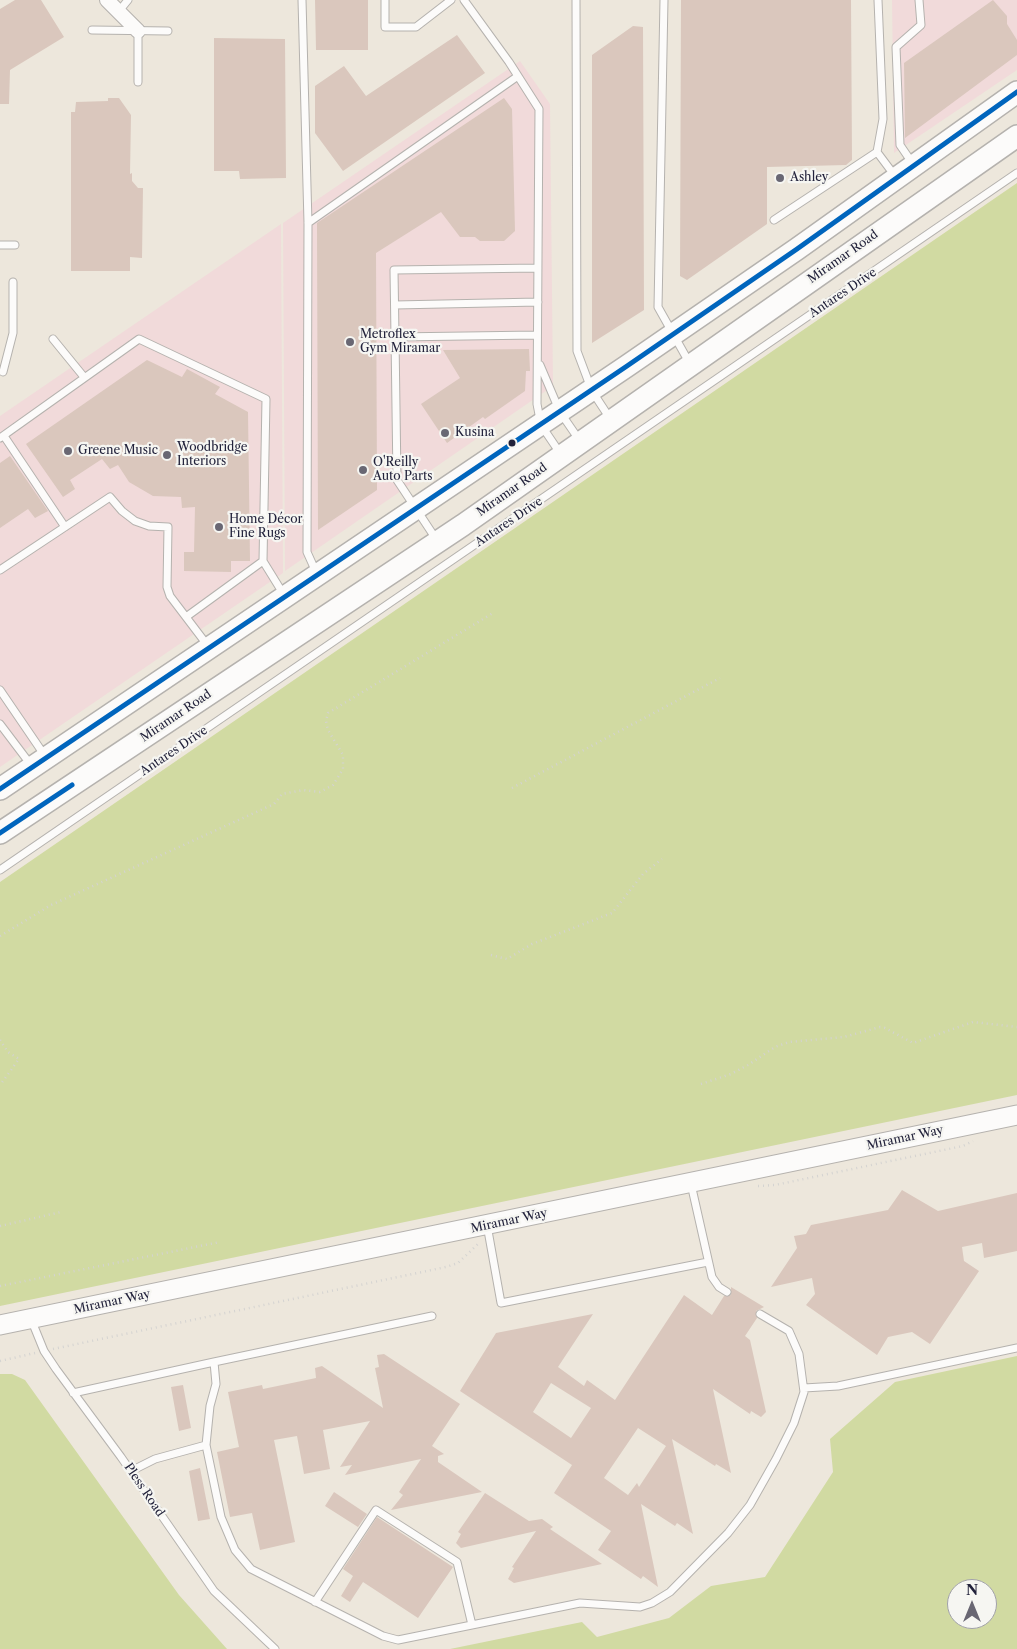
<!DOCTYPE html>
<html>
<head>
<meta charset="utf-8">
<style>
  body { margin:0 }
  #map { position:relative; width:1017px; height:1649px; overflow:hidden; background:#ede7dc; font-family:"Libre Caslon Text",serif }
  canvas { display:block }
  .north { position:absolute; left:947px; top:1579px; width:50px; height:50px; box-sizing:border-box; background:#f6f6f2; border:1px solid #a1a1a9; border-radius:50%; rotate:0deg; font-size:14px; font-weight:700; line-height:20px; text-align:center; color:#22223b }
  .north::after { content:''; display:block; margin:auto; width:18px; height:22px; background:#696773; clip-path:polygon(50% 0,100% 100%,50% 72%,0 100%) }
</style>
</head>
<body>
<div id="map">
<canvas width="1017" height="1649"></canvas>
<div class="north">N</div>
</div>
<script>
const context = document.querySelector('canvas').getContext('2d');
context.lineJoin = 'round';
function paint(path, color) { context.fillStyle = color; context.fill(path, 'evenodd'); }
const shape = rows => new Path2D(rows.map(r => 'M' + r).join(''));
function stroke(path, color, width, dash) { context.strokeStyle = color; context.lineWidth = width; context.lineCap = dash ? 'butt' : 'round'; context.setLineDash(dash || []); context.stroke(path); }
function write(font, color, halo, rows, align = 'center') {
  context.font = font + ' "Libre Caslon Text",serif'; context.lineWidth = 4.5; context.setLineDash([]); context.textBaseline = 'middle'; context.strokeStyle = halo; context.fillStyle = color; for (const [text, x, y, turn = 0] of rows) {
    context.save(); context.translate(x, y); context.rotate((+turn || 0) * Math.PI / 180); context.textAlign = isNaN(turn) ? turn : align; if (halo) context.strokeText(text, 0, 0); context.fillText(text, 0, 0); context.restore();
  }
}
const built = shape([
  [892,0,1017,0,1017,70,894,153],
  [520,61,550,104,553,386,285,571,283,223],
  [281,224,283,573,0,767,0,416]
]);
const green = shape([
  [1017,183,1017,1095,0,1306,0,882],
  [1017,1356,1017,1649,450,1649,582,1622,597,1637,669,1618,711,1586,765,1577,833,1472,830,1439,895,1382],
  [957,1589,987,1589,987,1619,957,1619],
  [0,1374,12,1374,25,1380,179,1595,227,1649,0,1649]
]);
const building = shape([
  [15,0,41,0,64,37,10,70,9,104,0,104,0,9],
  [315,0,368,0,368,50,316,50],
  [681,0,851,0,852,160,846,165,767,167,767,224,687,280,680,276],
  [993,0,1007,16,1007,24,1017,40,1017,55,905,138,904,63],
  [633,26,643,27,644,310,592,343,592,55],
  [457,35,485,73,343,171,315,133,315,86,344,66,366,96],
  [214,38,285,39,286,178,240,179,239,171,214,171],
  [108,98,119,98,131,115,130,174,132,173,132,181,138,188,143,188,142,258,130,257,130,271,71,271,71,112,75,112,76,102,108,101],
  [504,98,512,109,515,231,504,241,480,241,475,237,460,237,441,212,376,253,377,490,318,530,317,223],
  [529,349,530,371,526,371,525,391,485,419,483,417,447,443,421,404,460,378,443,350],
  [147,360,182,377,187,369,220,387,215,394,248,412,250,561,231,561,231,572,184,571,184,552,194,552,195,507,182,508,181,497,153,496,129,482,118,465,110,469,102,459,70,480,75,489,63,497,26,444],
  [10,456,48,511,35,518,28,509,0,528,0,463],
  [902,1190,938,1211,1017,1193,1017,1251,984,1258,982,1243,962,1247,964,1261,979,1271,930,1344,912,1332,888,1337,877,1355,806,1305,815,1294,812,1278,771,1287,797,1248,794,1236,806,1234,811,1225,888,1210],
  [731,1287,764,1307,756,1311,757,1318,745,1336,750,1340,766,1412,761,1417,751,1411,750,1414,713,1389,731,1473,716,1464,715,1466,672,1439,693,1534,677,1523,675,1526,641,1504,658,1587,643,1576,641,1579,598,1550,611,1531,554,1493,572,1465,460,1391,496,1333,593,1314,558,1367,584,1386,587,1380,615,1400,684,1295,712,1315,724,1296,731,1295],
  [551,1383,591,1408,571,1438,533,1412],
  [638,1428,666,1446,639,1487,637,1483,628,1495,604,1478],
  [384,1354,460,1404,432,1446,444,1454,438,1456,438,1462,482,1492,391,1510,403,1495,399,1492,421,1459,345,1475,352,1465,340,1467,370,1421,323,1430,330,1469,304,1474,297,1436,274,1440,295,1542,260,1550,252,1513,230,1517,217,1452,239,1447,228,1392,262,1385,263,1389,316,1378,315,1368,322,1366,383,1408,375,1368,379,1367,377,1355],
  [183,1385,191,1428,179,1431,171,1387],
  [200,1468,210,1519,198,1521,189,1471],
  [334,1492,367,1514,358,1527,325,1506],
  [485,1493,529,1521,542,1519,553,1527,550,1529,602,1564,514,1583,508,1579,514,1568,512,1567,536,1531,461,1548,456,1543,461,1534,458,1532],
  [377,1517,453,1567,418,1618,363,1582,350,1602,341,1596,353,1576,343,1569]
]);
const path = shape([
  [512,788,720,678],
  [0,936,51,905,274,804,282,794,303,790,320,792,333,785,343,769,343,755,328,730,326,721,328,713,493,613],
  [491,955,507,959,532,944,612,913,643,874,662,859],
  [0,1040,8,1052,19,1059,0,1085],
  [701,1084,731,1074,748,1065,775,1047,789,1042,844,1037,880,1027,885,1028,913,1043,973,1022,1017,1027],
  [758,1186,775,1185,963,1146,973,1141],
  [0,1226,61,1212],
  [0,1286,220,1242],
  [53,1349,446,1267,458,1263,479,1243],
  [0,1361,35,1353]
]);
const lane = shape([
  [302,0,308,223,307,552,316,572],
  [385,0,385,27,416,27,451,0],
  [464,0,509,62,539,109,537,404,541,425,560,453],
  [576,0,577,351,592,391,611,420],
  [664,0,658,307,690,364],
  [119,11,128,0],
  [92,30,168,31],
  [138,31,138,82],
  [877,152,895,176],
  [913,164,900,145,896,47,921,25,919,0],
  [774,220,877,152,883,119,878,0],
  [308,223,518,76],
  [0,245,15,245],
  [395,305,538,302],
  [537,335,395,337,394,270,538,268],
  [395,337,397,480,436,539],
  [53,339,84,377],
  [540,365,560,412,580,441],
  [3,372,13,333,13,282],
  [4,436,65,527],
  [0,438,139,339,266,399,263,561,186,617],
  [263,561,284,595],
  [0,570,110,497,122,511,135,521,149,526,168,527,167,587,170,596,208,646],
  [0,690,45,756],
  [0,724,31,765],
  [0,870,1017,173],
  [691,1184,712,1277,719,1287,727,1292],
  [487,1225,501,1303,708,1262],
  [31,1319,44,1351,56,1369,121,1457,214,1591,275,1649],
  [804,1388,838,1386,1017,1348],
  [73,1393,214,1362],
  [206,1445,210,1406,216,1384,214,1362,432,1316],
  [131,1471,155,1459,206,1445,221,1517,235,1550,251,1569,383,1636,398,1640,580,1603,640,1607,652,1603,670,1592,728,1533,750,1505,776,1459,794,1423,804,1392,799,1354,789,1331,760,1314],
  [315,1602,376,1510,457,1562,472,1625]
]);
const street = shape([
  [107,0,138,31]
]);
const secondary = shape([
  [0,1325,1017,1115]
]);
const primary = shape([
  [0,789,627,366,797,249,1017,92],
  [0,833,463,525,1017,136]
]);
const bus1 = shape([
  [0,789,627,366,797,249,1017,92],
  [0,833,72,785]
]);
const markers = [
  [780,178,5,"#696773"],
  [350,342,5,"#696773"],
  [445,433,5,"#696773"],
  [512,443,4.5,"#22223b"],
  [68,451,5,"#696773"],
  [167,455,5,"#696773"],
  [363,470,5,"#696773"],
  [219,527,5,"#696773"]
];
const poiNames = [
  ["Ashley",790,178],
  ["Metroflex",360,335],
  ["Gym Miramar",360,349],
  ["Kusina",455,433],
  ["Woodbridge",177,448],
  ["Interiors",177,462],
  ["Greene Music",78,451],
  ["O'Reilly",373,463],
  ["Auto Parts",373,477],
  ["Home Décor",229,520],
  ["Fine Rugs",229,534]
];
const streetNames = [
  ["Miramar Road",843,257,-35],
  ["Antares Drive",843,293,-34],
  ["Miramar Road",512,490,-35],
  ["Antares Drive",509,522,-34],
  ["Miramar Road",176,716,-34],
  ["Antares Drive",174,751,-34],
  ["Miramar Way",905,1138,-12],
  ["Miramar Way",509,1221,-12],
  ["Miramar Way",112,1302,-12],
  ["Pless Road",144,1490,56]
];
paint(built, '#f1dada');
paint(green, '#d1daa2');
paint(building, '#dac7bd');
stroke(lane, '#b5b2ae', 9);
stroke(street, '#b5b2ae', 16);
stroke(secondary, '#b5b2ae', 21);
stroke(primary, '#b5b2ae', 24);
stroke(path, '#d4d3d1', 2.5, [1, 4]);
stroke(lane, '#fcfbfa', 7);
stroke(street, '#fcfbfa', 14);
stroke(secondary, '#fcfbfa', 19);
stroke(primary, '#fcfbfa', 21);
stroke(bus1, '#0065bd', 5);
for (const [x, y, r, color] of markers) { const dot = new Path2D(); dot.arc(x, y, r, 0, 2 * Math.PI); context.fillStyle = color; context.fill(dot); stroke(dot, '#f6f6f2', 2); }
write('12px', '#22223b', '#f6f6f2', poiNames, 'left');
write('12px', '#22223b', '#f6f6f2', streetNames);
</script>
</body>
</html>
